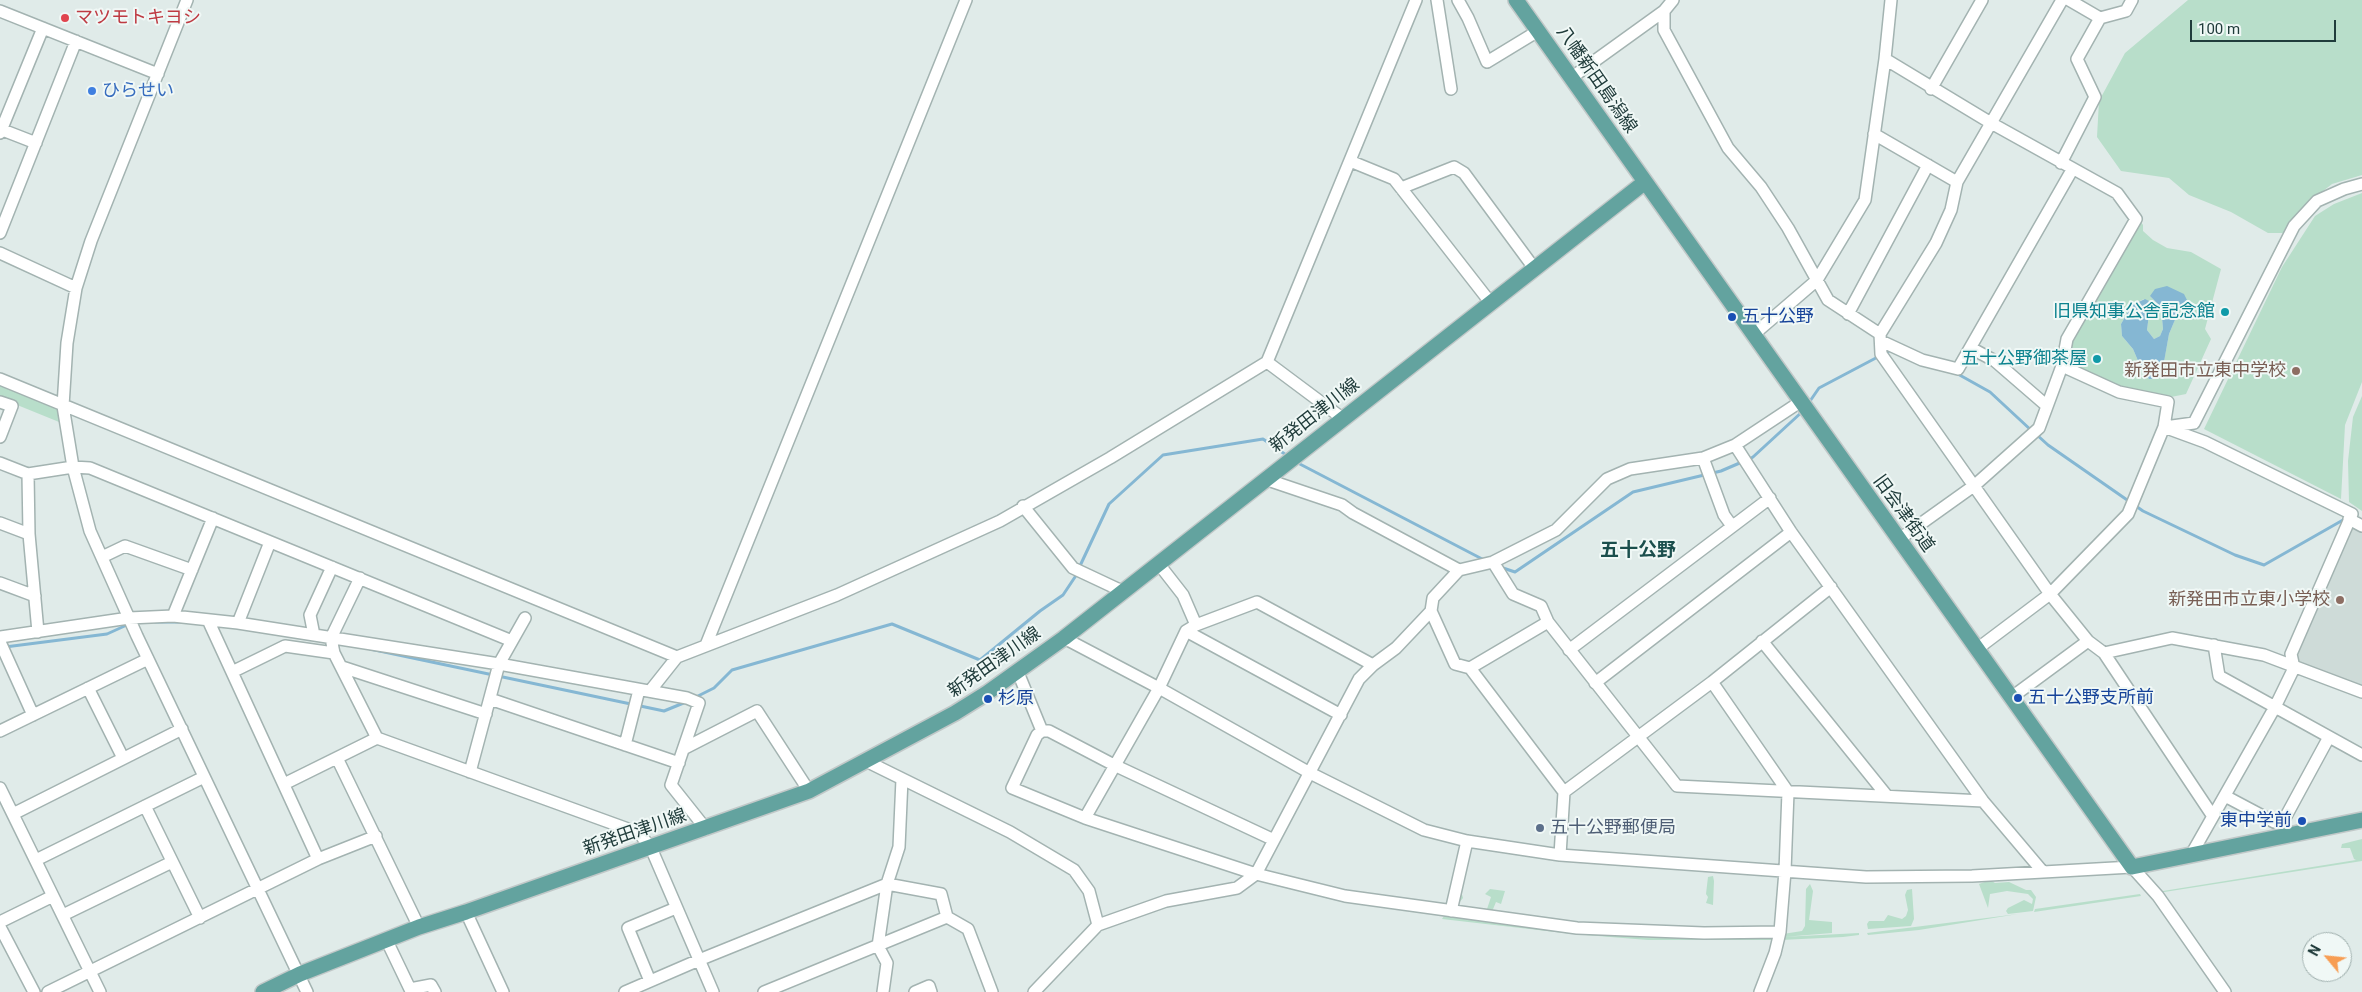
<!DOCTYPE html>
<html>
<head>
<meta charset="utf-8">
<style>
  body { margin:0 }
  #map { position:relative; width:2362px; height:992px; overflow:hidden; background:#e0ebe9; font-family:Roboto,sans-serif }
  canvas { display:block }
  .north { position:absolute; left:2302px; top:932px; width:50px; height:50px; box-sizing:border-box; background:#f0f8f6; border:1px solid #9dadab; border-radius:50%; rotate:298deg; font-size:14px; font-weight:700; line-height:20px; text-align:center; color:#203c3b }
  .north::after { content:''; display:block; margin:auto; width:18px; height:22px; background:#f79d53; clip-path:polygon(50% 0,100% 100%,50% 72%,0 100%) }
  .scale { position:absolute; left:2190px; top:20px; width:146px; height:22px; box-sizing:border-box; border:2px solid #203c3b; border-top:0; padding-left:6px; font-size:15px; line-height:18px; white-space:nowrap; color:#203c3b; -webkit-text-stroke:4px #f0f8f6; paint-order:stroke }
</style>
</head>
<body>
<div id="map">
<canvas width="2362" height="992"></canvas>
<div class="north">N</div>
<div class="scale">100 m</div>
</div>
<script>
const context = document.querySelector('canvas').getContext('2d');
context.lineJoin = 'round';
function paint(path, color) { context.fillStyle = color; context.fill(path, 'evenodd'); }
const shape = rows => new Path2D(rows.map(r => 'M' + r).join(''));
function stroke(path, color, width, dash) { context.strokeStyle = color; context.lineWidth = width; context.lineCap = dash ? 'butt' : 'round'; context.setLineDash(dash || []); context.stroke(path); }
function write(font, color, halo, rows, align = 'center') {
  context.font = font + ' Roboto,"Noto Sans JP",sans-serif'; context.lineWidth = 4; context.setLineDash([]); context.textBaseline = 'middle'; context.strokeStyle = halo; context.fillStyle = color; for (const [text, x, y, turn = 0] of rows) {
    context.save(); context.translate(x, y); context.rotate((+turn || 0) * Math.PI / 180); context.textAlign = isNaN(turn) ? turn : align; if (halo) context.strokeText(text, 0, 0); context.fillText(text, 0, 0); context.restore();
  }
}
const built = shape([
  [2351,526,2362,531,2362,685,2296,662,2294,655]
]);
const green = shape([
  [2188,0,2362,0,2362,175,2332,184,2304,206,2283,233,2268,233,2231,212,2189,195,2169,178,2121,171,2097,137,2099,101,2125,53],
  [2362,193,2362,382,2345,425,2341,499,2204,429,2282,267,2315,216,2334,204],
  [2141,222,2143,225,2143,231,2153,240,2167,248,2191,252,2221,269,2205,329,2211,339,2186,394,2166,398,2119,388,2067,363,2072,338,2137,226],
  [2150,296,2180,308,2169,334,2162,372,2149,379,2142,370,2133,349,2122,336,2121,324,2132,305,2144,299,2150,307,2147,330,2154,339,2160,336,2163,329,2161,307],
  [0,381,62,407,64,424,0,398],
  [2362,396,2362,511,2349,502,2348,461,2353,417],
  [2362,839,2362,861,2158,893,2163,891,2356,860,2354,859,2350,848,2341,848,2342,844],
  [1713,876,1714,881,1713,905,1706,903,1708,897,1706,894,1708,877],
  [1990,880,1995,883,2009,882,2026,890,2031,890,2036,897,2033,911,2008,914,2006,911,2008,908,2024,900,2032,904,2033,899,2028,894,2007,891,1990,894,1988,908,1979,884],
  [1810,884,1813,891,1809,920,1832,922,1832,933,1783,937,1783,934,1802,931,1805,926,1806,889],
  [1490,889,1505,891,1501,904,1496,902,1491,914,1460,910,1456,904,1461,891,1463,898,1458,904,1461,907,1487,909,1491,897,1485,894],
  [1912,889,1914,919,1911,926,1868,929,1867,924,1869,921,1884,921,1888,915,1902,919,1906,916,1908,910,1905,895,1907,890],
  [2140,894,2141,896,2034,912,2035,909],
  [2018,914,1919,930,1868,935,1867,933],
  [1444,916,1571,933,1655,938,1773,938,1774,940,1648,940,1573,934,1442,919],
  [1859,933,1859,935,1843,937,1781,940,1782,937]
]);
const water = shape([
  [2167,286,2184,294,2187,300,2180,308,2169,334,2162,373,2156,379,2149,379,2142,370,2133,349,2122,336,2121,324,2132,305,2145,299,2149,301,2150,307,2147,330,2154,339,2160,336,2163,329,2161,307,2150,296,2155,289]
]);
const stream = shape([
  [1956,373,1990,392,2032,431],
  [1808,404,1819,388,1891,350],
  [2037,435,2048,445,2143,511,2235,555,2264,565,2343,520],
  [1748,460,1753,457,1803,411],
  [1296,462,1486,561],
  [1500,567,1515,572,1633,492,1721,471,1742,462],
  [1079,568,1109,504,1163,455,1263,439,1289,457],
  [155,622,183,622],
  [5,647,107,634,129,624],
  [370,649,664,711,686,702],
  [694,698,714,688,732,670,892,624,980,660,1040,611,1063,595,1077,574]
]);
const minor = shape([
  [187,0,91,241,76,288,67,343,63,406,73,467,90,531,137,636,307,992],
  [1437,0,1451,89],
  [1458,0,1468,18,1487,62,1538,31],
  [2062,0,1957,182,1951,210,1936,243,1880,334,1881,354,2050,594,2088,641,2104,653,2212,815],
  [2069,0,2100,18],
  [0,11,158,74],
  [1664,11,1664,30,1728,148,1761,187,1788,228,1828,300,1880,334],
  [1885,59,1991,123,2117,193,2136,219,2067,339,2062,366,2039,428,1975,485,1898,540],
  [1571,78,1664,11,1673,0],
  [1931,89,1982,0],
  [0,129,36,143],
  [0,133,43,28],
  [1874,134,1957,182],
  [1350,161,1394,179,1490,302],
  [2061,163,2095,97,2077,59,2100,18,2126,11,2132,0],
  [1401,188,1454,167,1464,173,1534,268],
  [0,233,76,41],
  [0,253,76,288],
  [1848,314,1928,165],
  [1753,335,1817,280,1865,200,1885,59,1891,0],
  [1881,341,1922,360,1958,369,2072,170],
  [1971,348,1995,361,2047,406],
  [1267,362,1342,418],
  [0,379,677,657],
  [0,402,12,406,0,437],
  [2164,427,2205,442,2352,514,2291,654,2294,668,2275,707,2191,855],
  [2165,427,2194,423,2294,226,2317,201,2344,189,2362,184],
  [1735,445,1791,532,1983,801,2043,872],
  [1703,458,1724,515,1732,526],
  [0,463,28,474,29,534,38,632],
  [28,474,73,467,90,468,512,641],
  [1265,479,1342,505,1353,513,1459,570,1493,562,1556,530,1607,479,1630,469,1703,458,1735,445,1800,402],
  [1023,506,1073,568,1122,591],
  [2349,519,2362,526],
  [0,523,29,534],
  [102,557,125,546,192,570],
  [1493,562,1513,594,1541,606,1548,622],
  [1158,563,1183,595,1196,625],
  [360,578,331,638,334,653,377,738,639,833,651,848,713,992],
  [0,583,35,596],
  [1431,611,1455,664,1470,668,1564,792,1560,855],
  [173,616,213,518],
  [238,623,270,542],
  [1186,631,1341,715],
  [314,635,310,615,332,567],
  [0,637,129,618,173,616,238,623,499,664,687,698,699,703,671,785,706,829],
  [1064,638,1159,688,1310,773,1424,830,1467,841,1560,855,1866,877,1972,876,2132,867,2158,896,2225,992],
  [1762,641,1887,796],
  [0,642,33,715],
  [706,645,966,0],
  [2214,645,2219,676,2362,755],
  [1977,649,2050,594,2128,514,2164,427,2168,402,2119,392,2062,366],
  [1569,650,1770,498],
  [2104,653,2172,638,2264,655,2362,692],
  [342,667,486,714],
  [1470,668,1548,622,1677,786,1983,801],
  [1017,670,1042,731],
  [232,672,285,646,334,653],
  [1712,682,1788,792,1785,871,1780,932,1775,953,1760,992],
  [1595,683,1791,532],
  [88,688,123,758],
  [650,691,677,657,837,595,1000,521,1110,458,1267,362,1416,0],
  [2012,697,2088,641],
  [490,699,679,763],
  [0,731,148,659],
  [625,745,639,690],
  [685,748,757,711,809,791],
  [337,758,419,927],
  [866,761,1010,832,1074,870,1089,891,1098,925],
  [470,772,499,664,525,618],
  [284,784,377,738],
  [0,788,100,992],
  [1564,792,1712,682,1831,587],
  [2225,796,2274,822,2285,818,2329,737],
  [145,806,200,918],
  [13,814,182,729],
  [1085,818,1159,688,1186,631,1196,625,1257,602,1373,665],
  [1274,840,1114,765,1049,731,1042,731,1037,735,1012,788,1085,818,1256,874,1345,896,1577,928,1704,933,1780,932],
  [318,859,376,836],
  [36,860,204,777],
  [1451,911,1467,841],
  [466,912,503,992],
  [63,915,172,862],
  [0,922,53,896],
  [0,927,34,992],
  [386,939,410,989,431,985,435,992],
  [650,981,628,928,676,908],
  [48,992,318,859,208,620],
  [625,992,699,960,887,884,941,894,947,917,968,929,992,992],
  [764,992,947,917],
  [883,992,887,963,878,946,887,884,899,847,902,779],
  [915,992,929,986,931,992],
  [1034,992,1098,925,1166,901,1237,888,1256,874,1359,679,1373,665,1396,648,1431,611,1433,598,1459,570]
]);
const major = shape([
  [1516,0,2132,867,2362,820],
  [263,992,300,974,419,927,466,912,809,791,955,713,987,693,1064,638,1645,182]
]);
const markers = [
  [65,18,5,"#e0444e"],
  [92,91,5,"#3f7fe0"],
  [2225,312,5,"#0f9aa8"],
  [1732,317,5,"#1a4fb4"],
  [2097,359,5,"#0f9aa8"],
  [2296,371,5,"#8d6e63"],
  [2340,600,5,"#8d6e63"],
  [2018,698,5,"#1a4fb4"],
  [988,699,5,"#1a4fb4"],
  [2302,821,5,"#1a4fb4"],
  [1540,828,5,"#5c6f8a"]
];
const healthNames = [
  ["マツモトキヨシ",75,18]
];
const streetNames = [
  ["八幡新田島潟線",1596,80,55],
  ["新発田津川線",1315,416,-38],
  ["旧会津街道",1903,514,54],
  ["新発田津川線",995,663,-35],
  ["新発田津川線",635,833,-19]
];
const shopNames = [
  ["ひらせい",102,91]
];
const cultureNames = [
  ["旧県知事公舎記念館",2215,312],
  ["五十公野御茶屋",2087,359]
];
const transitNames = [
  ["五十公野",1742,317],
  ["五十公野支所前",2028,698],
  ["杉原",998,699],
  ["東中学前",2292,821,"right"]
];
const educationNames = [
  ["新発田市立東中学校",2286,371],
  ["新発田市立東小学校",2330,600]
];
const serviceNames = [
  ["五十公野郵便局",1550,828]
];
const neighbourhoodNames = [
  ["五十公野",1638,551]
];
paint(built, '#cedbd8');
paint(green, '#b8deca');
paint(water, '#85b7d3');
stroke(stream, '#85b7d3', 3);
stroke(minor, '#a3b3b1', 14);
stroke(major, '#c1c8c8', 18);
stroke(minor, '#fff', 11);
stroke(major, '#63a39f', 15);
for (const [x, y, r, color] of markers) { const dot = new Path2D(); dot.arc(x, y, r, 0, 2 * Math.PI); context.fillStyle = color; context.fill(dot); stroke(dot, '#f0f8f6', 2); }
write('18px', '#be3a42', '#f0f8f6', healthNames, 'left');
write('18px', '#203c3b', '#f0f8f6', streetNames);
write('18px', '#366cbe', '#f0f8f6', shopNames, 'left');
write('18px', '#0d838f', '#f0f8f6', cultureNames, 'right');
write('18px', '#164399', '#f0f8f6', transitNames, 'left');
write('18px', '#785e54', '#f0f8f6', educationNames, 'right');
write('18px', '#4e5e75', '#f0f8f6', serviceNames, 'left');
write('bold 19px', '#1b4f4d', '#f0f8f6', neighbourhoodNames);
</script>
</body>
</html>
